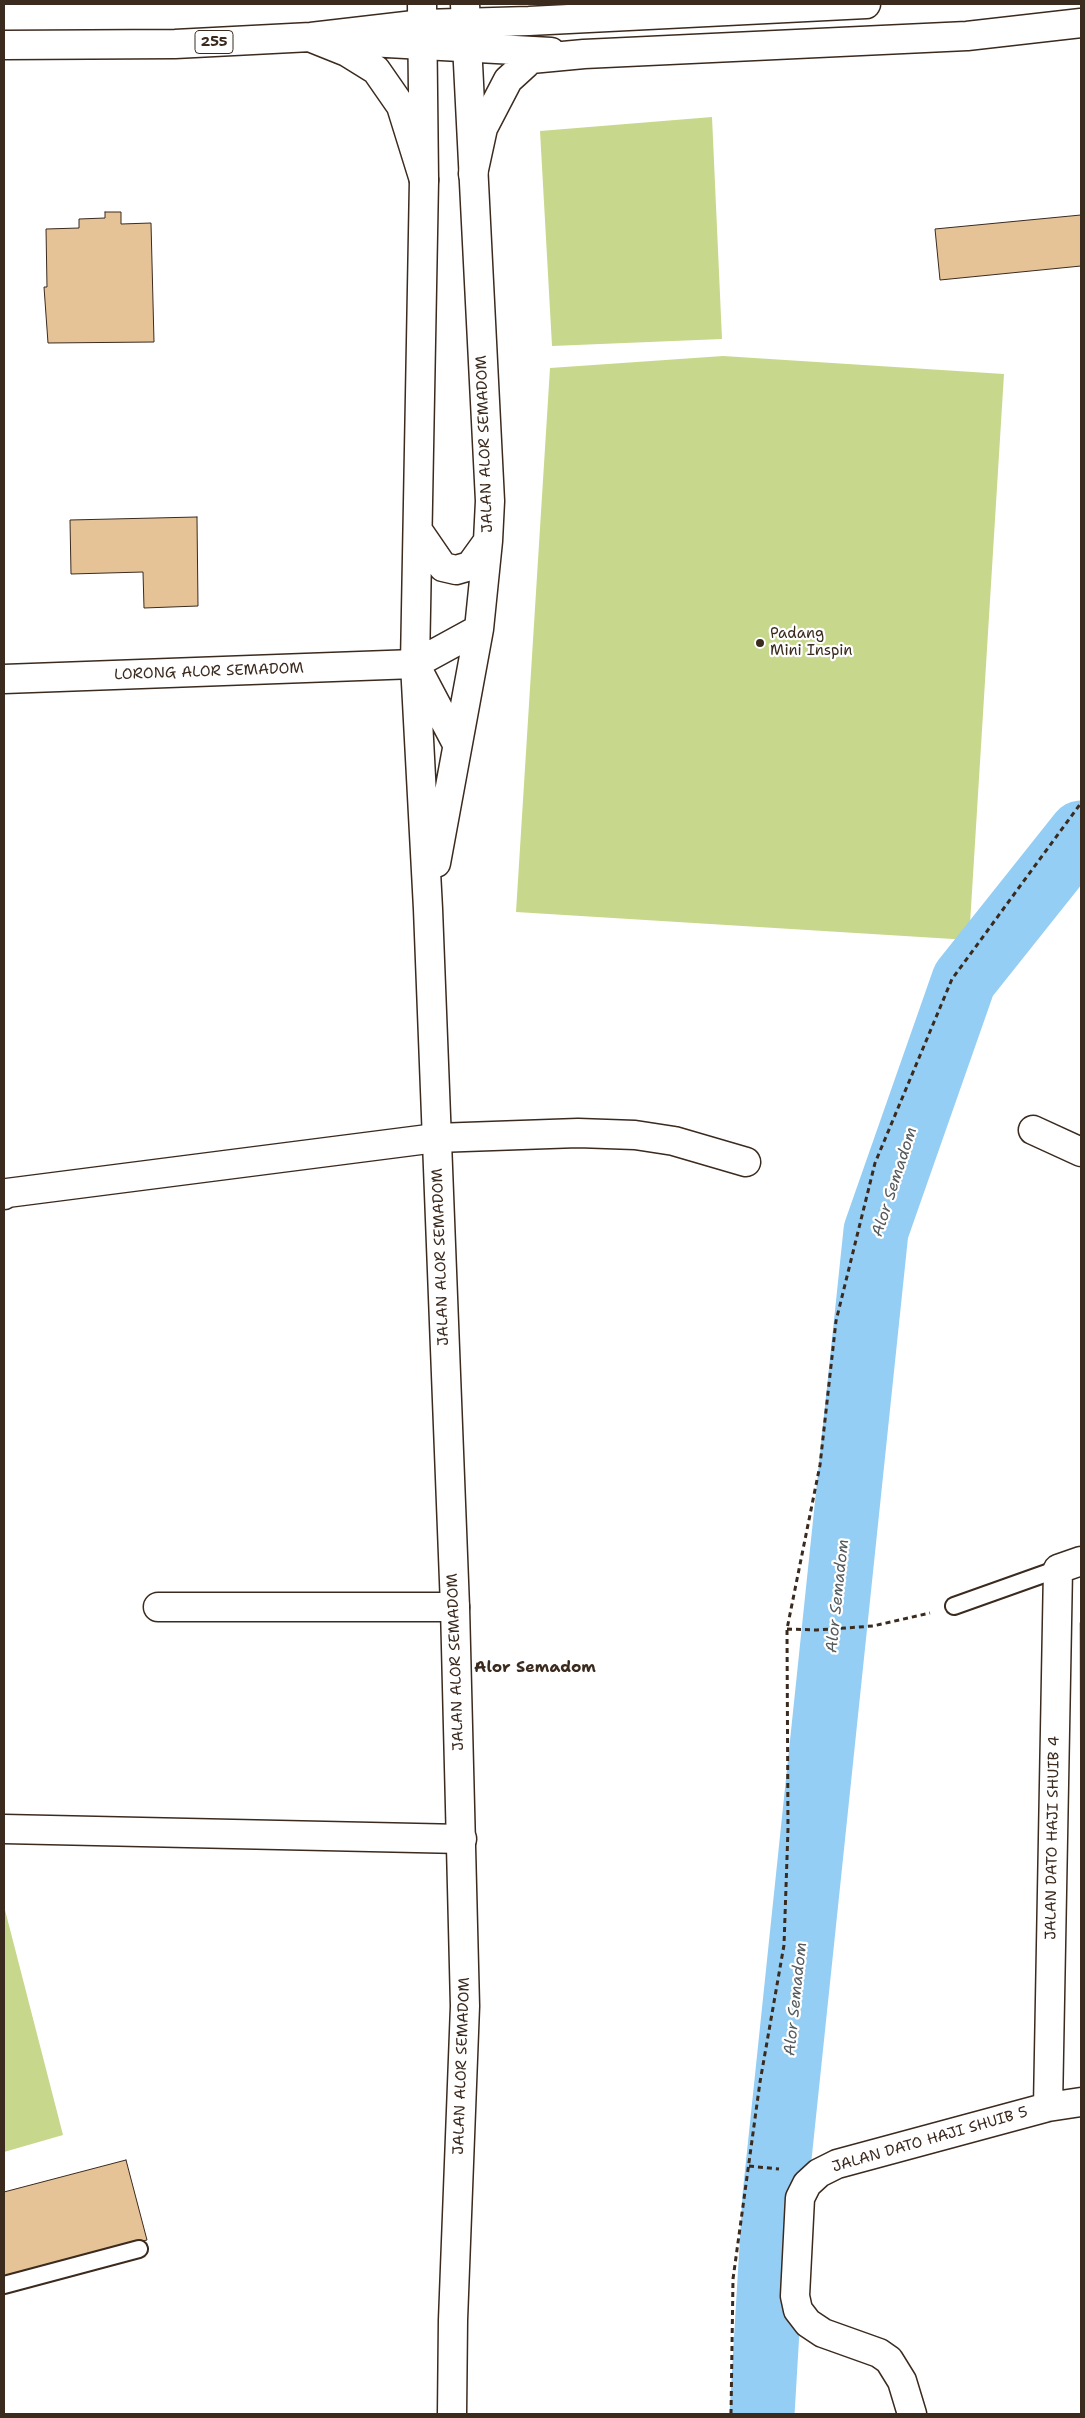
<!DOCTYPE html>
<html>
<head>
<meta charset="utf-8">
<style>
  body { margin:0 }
  #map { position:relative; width:1085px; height:2418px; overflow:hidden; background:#fff; font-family:"Shantell Sans",sans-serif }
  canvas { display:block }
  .frame { position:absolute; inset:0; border:5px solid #3b2a1e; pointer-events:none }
</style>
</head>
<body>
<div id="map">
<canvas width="1085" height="2418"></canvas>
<div class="frame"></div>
</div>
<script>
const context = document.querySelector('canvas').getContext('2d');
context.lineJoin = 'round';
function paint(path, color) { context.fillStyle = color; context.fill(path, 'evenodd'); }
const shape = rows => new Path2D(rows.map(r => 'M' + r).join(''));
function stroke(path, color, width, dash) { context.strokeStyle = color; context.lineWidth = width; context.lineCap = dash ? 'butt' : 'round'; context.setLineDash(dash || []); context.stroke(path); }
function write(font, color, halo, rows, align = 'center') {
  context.font = font + ' "Shantell Sans",sans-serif'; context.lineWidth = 4.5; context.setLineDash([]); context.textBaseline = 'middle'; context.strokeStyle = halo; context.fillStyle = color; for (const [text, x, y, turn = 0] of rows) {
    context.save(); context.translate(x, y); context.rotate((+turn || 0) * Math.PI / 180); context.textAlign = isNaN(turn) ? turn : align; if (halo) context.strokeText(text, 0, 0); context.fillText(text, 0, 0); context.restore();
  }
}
const green = shape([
  [712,117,722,339,552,346,540,131],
  [723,356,1004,374,969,940,516,912,550,368],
  [1081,1621,1081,1888,1079,1623],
  [4,1906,63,2135,4,2152]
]);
const river = shape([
  [762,2414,775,2196,876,1231,964,980,1081,833]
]);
const building = shape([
  [105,212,121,212,121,224,151,223,154,342,48,343,44,287,47,287,46,229,79,228,79,219,105,218,105,212],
  [1081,215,1081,266,940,280,935,229,1081,215],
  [197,517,198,606,144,608,143,572,71,574,70,520,197,517],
  [126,2160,147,2240,4,2277,4,2192,126,2160]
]);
const path = shape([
  [787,1629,817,1630,873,1626,930,1613],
  [749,2166,779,2169],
  [731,2414,733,2279,760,2082,784,1945,788,1829,787,1629,820,1465,836,1321,875,1163,952,979,1081,803]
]);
const service = shape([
  [954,1606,1058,1569],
  [4,2285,139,2249]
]);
const minor = shape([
  [4,679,415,664],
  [1033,1130,1081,1152],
  [4,1195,7,1193,436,1138,578,1133,635,1135,674,1141,746,1162],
  [158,1607,455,1607],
  [4,1829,462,1839],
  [1048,2107,1058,1569,1081,1561],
  [912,2414,902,2381,889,2360,879,2353,823,2333,808,2323,798,2310,795,2296,800,2198,807,2184,819,2173,837,2164,1048,2107,1081,2102]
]);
const tertiary = shape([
  [422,4,424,180,415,664,428,909,455,1607,465,2006,453,2320,452,2414],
  [419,532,443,567,456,570,470,566,488,541],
  [415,664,479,629],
  [419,672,457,744],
  [436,863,479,629,488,541,490,501,465,4]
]);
const primary = shape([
  [312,38,347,52,376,70,401,106,424,180],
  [369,42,551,52],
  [4,45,175,44,311,37,423,24,529,21,866,4],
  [473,174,483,128,508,80,531,59,584,54,967,36,1081,23]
]);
const markers = [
  [760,643,5,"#3b2a1e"]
];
const shields = [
  [214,42,38]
];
const shieldNames = [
  ["255",214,42]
];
const streetNames = [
  ["JALAN ALOR SEMADOM",485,444,-92],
  ["LORONG ALOR SEMADOM",209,672,-2],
  ["JALAN ALOR SEMADOM",441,1257,-92],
  ["JALAN ALOR SEMADOM",456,1662,-92],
  ["JALAN DATO HAJI SHUIB 4",1053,1838,-89],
  ["JALAN ALOR SEMADOM",462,2066,-88],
  ["JALAN DATO HAJI SHUIB 5",930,2140,-16]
];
const poiNames = [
  ["Padang",770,634],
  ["Mini Inspin",770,651]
];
const waterNames = [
  ["Alor Semadom",895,1182,-72],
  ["Alor Semadom",838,1596,-84],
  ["Alor Semadom",796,1999,-84]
];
const neighbourhoodNames = [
  ["Alor Semadom",535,1668]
];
paint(green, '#c7d88c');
stroke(river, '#95cef4', 65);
paint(building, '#e5c397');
stroke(building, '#3b2a1e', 1);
stroke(service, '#3b2a1e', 20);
stroke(minor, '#3b2a1e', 31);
stroke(tertiary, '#3b2a1e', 31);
stroke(primary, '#3b2a1e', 31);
stroke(path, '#3b2a1e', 3, [5, 4]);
stroke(service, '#fff', 16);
stroke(minor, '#fff', 28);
stroke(tertiary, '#fff', 28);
stroke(primary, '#fff', 28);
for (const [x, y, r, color] of markers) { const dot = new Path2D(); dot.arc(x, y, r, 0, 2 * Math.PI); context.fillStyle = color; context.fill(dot); stroke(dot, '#fff', 2); }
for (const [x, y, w] of shields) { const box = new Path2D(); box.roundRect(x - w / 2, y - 11.5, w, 23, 4); context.fillStyle = '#fff'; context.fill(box); stroke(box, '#3b2a1e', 1); }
write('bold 14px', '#3b2a1e', null, shieldNames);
write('15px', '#3b2a1e', '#fff', streetNames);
write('15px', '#3b2a1e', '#fff', poiNames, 'left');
write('italic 16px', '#565b5e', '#fff', waterNames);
write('bold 16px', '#3b2a1e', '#fff', neighbourhoodNames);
</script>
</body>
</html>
